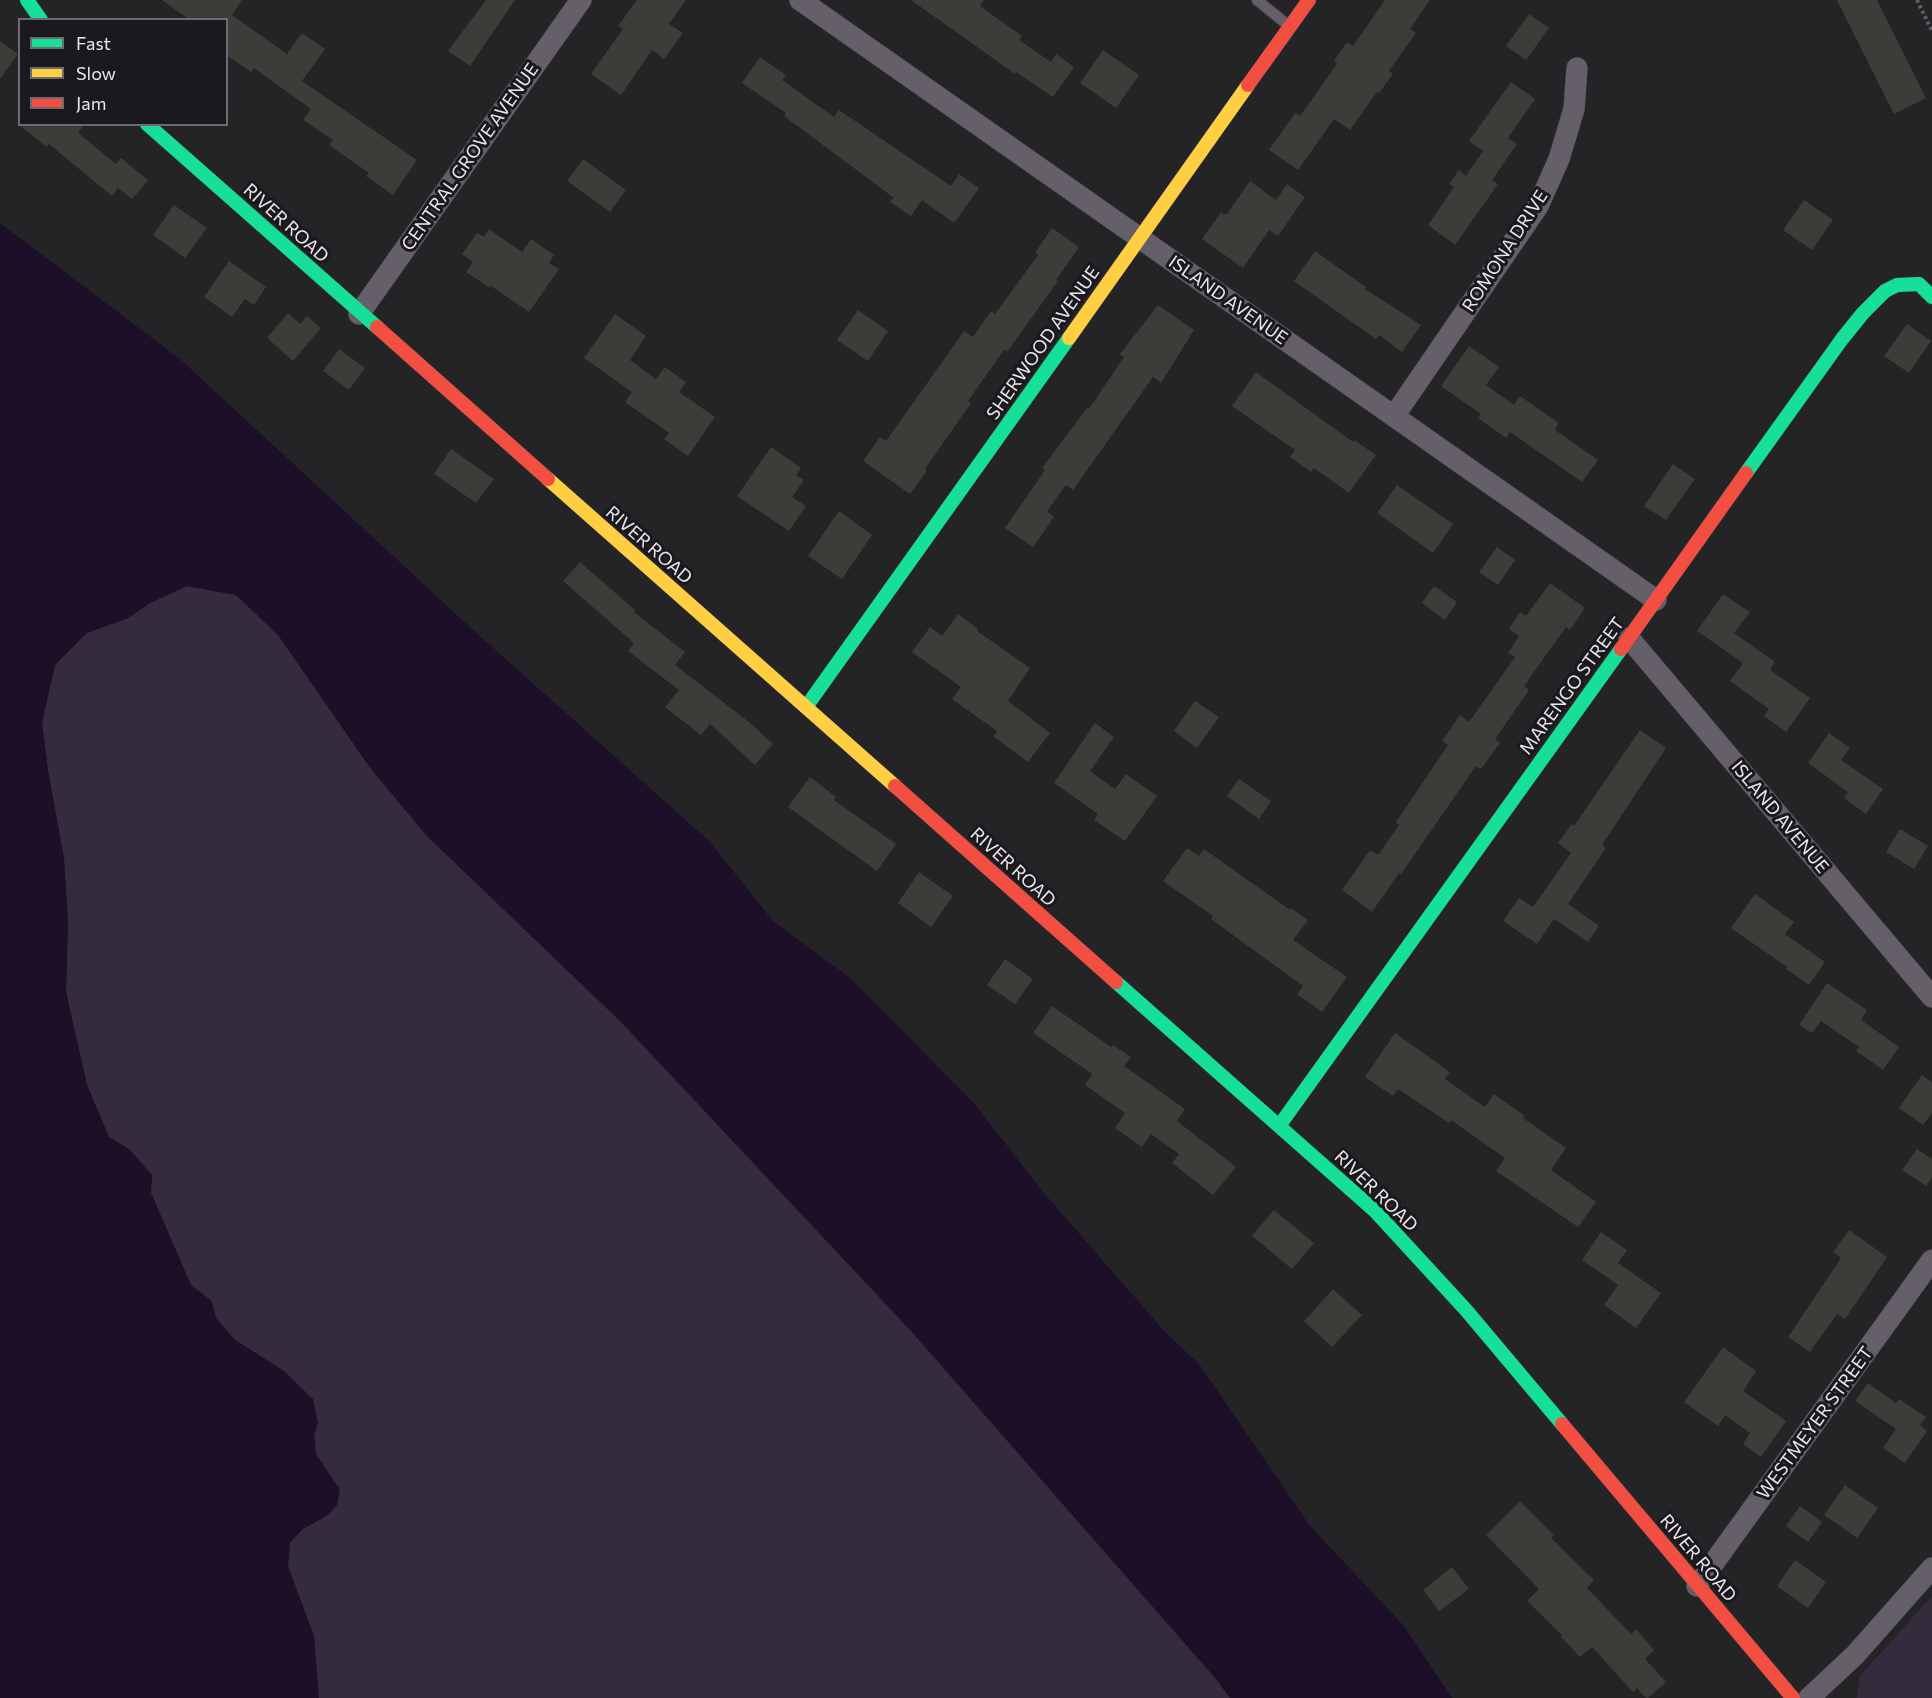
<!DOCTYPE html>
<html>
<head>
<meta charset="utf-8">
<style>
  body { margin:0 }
  #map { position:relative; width:1932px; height:1698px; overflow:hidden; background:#242326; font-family:Commissioner,sans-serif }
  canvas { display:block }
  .legend { position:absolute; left:18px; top:18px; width:210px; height:108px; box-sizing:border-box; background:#1b181e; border:2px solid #6e6b70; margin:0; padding:8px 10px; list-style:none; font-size:18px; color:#eae8ec }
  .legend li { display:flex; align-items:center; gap:12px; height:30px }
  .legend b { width:30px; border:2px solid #6e6b70 }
</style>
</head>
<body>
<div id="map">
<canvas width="1932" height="1698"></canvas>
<ul class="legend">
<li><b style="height:8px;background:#16e098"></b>Fast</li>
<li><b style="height:8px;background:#ffcf43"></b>Slow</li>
<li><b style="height:8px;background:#f24e42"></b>Jam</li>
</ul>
</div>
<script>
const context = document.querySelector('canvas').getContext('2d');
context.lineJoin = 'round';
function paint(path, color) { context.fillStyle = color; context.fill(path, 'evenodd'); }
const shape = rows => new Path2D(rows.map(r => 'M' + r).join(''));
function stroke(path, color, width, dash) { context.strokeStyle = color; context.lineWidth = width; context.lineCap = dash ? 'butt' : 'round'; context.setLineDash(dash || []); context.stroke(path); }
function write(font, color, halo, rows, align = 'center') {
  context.font = font + ' Commissioner,sans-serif'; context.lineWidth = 6; context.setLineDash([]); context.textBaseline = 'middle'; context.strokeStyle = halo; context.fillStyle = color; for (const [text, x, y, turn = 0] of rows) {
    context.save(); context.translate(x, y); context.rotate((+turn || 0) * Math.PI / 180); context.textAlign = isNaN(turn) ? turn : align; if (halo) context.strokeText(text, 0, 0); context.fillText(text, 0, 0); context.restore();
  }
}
const green = shape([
  [187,586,236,595,278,635,371,769,427,836,621,1022,912,1332,1216,1679,1230,1698,319,1698,314,1636,288,1566,290,1542,303,1529,328,1515,340,1490,316,1454,314,1435,318,1423,284,1371,235,1340,216,1318,212,1301,191,1285,151,1193,152,1175,129,1149,109,1137,87,1085,66,992,68,922,64,858,48,770,42,722,55,665,87,633,128,618,150,603],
  [1932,1596,1932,1698,1857,1698,1860,1676]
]);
const water = shape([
  [0,223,181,360,472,629,709,841,772,920,850,978,973,1102,1043,1192,1165,1332,1199,1364,1310,1526,1403,1625,1452,1698,1230,1698,1216,1679,912,1332,621,1022,427,836,371,769,278,635,236,595,187,586,150,603,128,618,87,633,55,665,42,722,48,770,64,858,68,922,66,992,87,1085,109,1137,129,1149,152,1175,151,1193,191,1285,212,1302,216,1318,235,1340,284,1371,313,1399,318,1423,314,1435,316,1454,340,1490,337,1505,328,1515,303,1529,290,1542,288,1566,314,1636,319,1698,0,1698]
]);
const building = shape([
  [162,0,242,0,232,15,287,54,302,33,325,49,302,81,417,160,393,195,366,176,369,173,329,145,333,140,303,120,311,109,254,68,251,72,226,55,226,20,190,20],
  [486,0,515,0,470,66,448,51],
  [637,0,686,0,669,24,683,33,664,59,652,50,621,95,591,74,623,29,618,26],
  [911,0,984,0,980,6,1022,36,1019,40,1051,62,1056,54,1074,67,1053,97,1016,72,1015,74],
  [1385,0,1430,0,1410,29,1416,33,1389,71,1393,74,1379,93,1377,92,1350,130,1334,119,1298,170,1269,150,1295,113,1300,116,1337,64,1334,61,1347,42,1353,46],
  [1837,0,1877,0,1926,98,1894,114],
  [1529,14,1549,28,1526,60,1506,46],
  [0,41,18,54,0,79],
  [1103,50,1139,75,1116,108,1080,83],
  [760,57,786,75,782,80,834,117,839,110,951,186,959,174,979,188,954,223,922,200,911,216,890,202,894,198,784,116,786,113,742,83],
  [1511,82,1535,99,1508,138,1517,144,1492,180,1498,184,1455,245,1428,225,1454,187,1449,184,1459,170,1466,176,1483,151,1469,141],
  [18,124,85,124,78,133,116,164,121,158,148,180,132,199,118,188,112,196,49,144,47,147],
  [583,159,626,190,610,212,567,181],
  [1250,181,1276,200,1287,184,1305,197,1278,236,1269,230,1243,268,1202,239,1221,212,1226,215],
  [1804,200,1833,220,1812,250,1783,230],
  [174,205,207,228,185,258,153,235],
  [1052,228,1079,247,1056,280,1058,281,1007,352,1004,350,968,401,971,403,925,469,927,471,910,494,863,461,880,437,886,441,964,331,973,337,991,311,995,314,1038,255,1035,253],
  [489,229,522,252,531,239,554,255,549,263,559,269,529,312,491,286,490,288,466,272,473,262,462,254,477,233,484,237],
  [1315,251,1366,287,1365,289,1421,325,1402,352,1379,335,1376,339,1294,281],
  [229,261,266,287,254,305,245,299,232,317,204,297],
  [1158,305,1194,330,1161,383,1153,377,1073,490,1066,485,1047,511,1054,517,1033,547,1005,528,1045,470,1042,468,1087,408,1089,409,1124,357,1120,354],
  [858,310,888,331,868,361,837,340],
  [288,313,300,324,307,316,321,328,293,361,267,338],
  [615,314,646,336,630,360,656,379,665,367,686,382,679,392,715,417,688,456,664,439,669,433,625,402,632,392,584,358],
  [1907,324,1931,341,1909,373,1884,356],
  [1469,346,1499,367,1486,385,1514,405,1520,396,1559,423,1555,430,1598,460,1582,482,1510,432,1506,438,1478,418,1481,414,1441,386],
  [339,349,365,368,349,390,323,371],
  [1256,372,1353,442,1354,440,1376,455,1349,493,1314,468,1311,472,1290,457,1295,450,1232,406],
  [771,447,801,468,796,475,804,480,792,497,806,506,789,531,737,496],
  [451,449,494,479,476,503,434,474],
  [1673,464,1695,479,1666,520,1644,506],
  [1397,485,1453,524,1433,553,1377,513],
  [839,511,872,535,842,579,808,556],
  [1497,547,1515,560,1498,585,1479,572],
  [580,562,635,610,634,612,685,652,675,665,749,722,773,744,755,765,710,724,701,735,665,707,679,690,628,651,634,643,563,581],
  [1550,583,1585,608,1570,630,1566,627,1524,686,1529,690,1495,739,1500,743,1481,769,1476,766,1401,874,1399,873,1372,912,1342,890,1370,850,1378,855,1399,825,1396,822,1448,745,1442,741,1460,715,1469,722,1515,657,1508,653,1519,636,1509,629,1520,612,1526,616],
  [1434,586,1457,602,1445,620,1422,603],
  [1723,594,1750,612,1734,633,1775,662,1770,670,1810,698,1786,732,1764,716,1769,709,1730,681,1743,663,1697,631],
  [958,614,978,629,977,631,1030,668,1008,701,1050,733,1028,762,993,736,997,731,952,699,961,687,912,652,930,627,942,636],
  [1195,701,1219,717,1197,748,1174,731],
  [1095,723,1114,737,1090,771,1115,789,1126,774,1157,796,1125,841,1094,820,1098,814,1054,783],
  [1640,730,1666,748,1602,845,1606,848,1568,904,1599,926,1588,942,1554,919,1537,944,1503,921,1519,898,1533,907,1571,853,1558,843,1572,824,1574,826],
  [1829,733,1850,748,1841,760,1883,789,1866,814,1844,798,1848,792,1808,763],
  [810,777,836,797,834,800,896,844,877,871,788,807],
  [1239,779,1271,801,1259,819,1227,796],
  [1900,829,1928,846,1914,869,1886,852],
  [1187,848,1199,856,1204,849,1290,910,1291,908,1308,920,1293,940,1347,977,1322,1012,1297,994,1303,986,1211,919,1213,916,1163,881],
  [919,872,953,896,931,927,898,903],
  [1755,894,1794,922,1785,934,1825,962,1809,985,1786,969,1787,967,1731,928],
  [1005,959,1033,979,1015,1004,987,985],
  [1827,983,1867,1010,1861,1020,1899,1047,1883,1070,1856,1051,1859,1047,1821,1021,1812,1033,1799,1025],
  [1052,1006,1111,1047,1113,1045,1131,1057,1124,1066,1185,1109,1177,1121,1236,1167,1213,1195,1172,1163,1179,1154,1151,1134,1142,1147,1115,1128,1125,1113,1085,1085,1092,1074,1033,1033],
  [1395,1033,1450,1072,1445,1079,1485,1107,1494,1094,1525,1116,1523,1118,1566,1148,1551,1170,1596,1202,1578,1227,1496,1171,1505,1158,1451,1120,1449,1123,1398,1089,1393,1096,1365,1077],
  [1922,1075,1932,1082,1932,1113,1923,1125,1899,1108],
  [1917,1149,1932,1159,1932,1177,1926,1186,1902,1170],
  [1274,1210,1314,1243,1292,1269,1252,1236],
  [1849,1230,1887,1257,1845,1319,1837,1314,1810,1352,1788,1337,1841,1258,1833,1252],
  [1601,1232,1627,1250,1618,1263,1661,1293,1636,1328,1604,1305,1618,1285,1582,1260],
  [1333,1289,1362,1315,1332,1347,1304,1321],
  [1723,1347,1756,1371,1743,1391,1786,1421,1761,1457,1743,1444,1750,1433,1725,1415,1718,1426,1684,1402],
  [1868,1383,1896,1403,1899,1399,1926,1417,1920,1425,1927,1431,1905,1463,1883,1448,1896,1429,1855,1401],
  [1845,1485,1878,1508,1857,1538,1824,1515],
  [1520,1501,1554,1535,1551,1538,1594,1580,1587,1588,1631,1634,1636,1629,1654,1650,1645,1659,1666,1682,1648,1698,1646,1698,1637,1688,1633,1692,1592,1647,1580,1657,1561,1637,1562,1635,1527,1601,1539,1589,1486,1535],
  [1800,1506,1822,1522,1808,1542,1786,1526],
  [1795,1560,1826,1582,1808,1608,1777,1586],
  [1452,1567,1469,1589,1439,1611,1423,1590]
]);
const path = shape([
  [1917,0,1932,31]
]);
const lane = shape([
  [1257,0,1289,26]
]);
const street = shape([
  [800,0,1656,600],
  [359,314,581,0],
  [1394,416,1538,206,1559,159,1574,109,1577,68],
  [1629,638,1932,997],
  [1697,1586,1932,1260],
  [1809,1698,1855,1655,1932,1568]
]);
const fast = shape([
  [27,0,41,20],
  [147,124,377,327],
  [1746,473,1842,339,1863,313,1885,291,1897,285,1919,284,1932,297],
  [806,707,1069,338],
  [1116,982,1375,1211,1466,1310,1562,1424],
  [1279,1126,1621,649]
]);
const slow = shape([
  [1069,338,1248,85],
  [548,479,895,786]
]);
const jam = shape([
  [1248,85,1309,0],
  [377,327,548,479],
  [1621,649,1746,473],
  [895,786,1116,982],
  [1562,1424,1793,1698]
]);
const streetNames = [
  ["CENTRAL GROVE AVENUE",470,157,-55],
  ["RIVER ROAD",286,223,42],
  ["ROMONA DRIVE",1505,251,-57],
  ["ISLAND AVENUE",1228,300,35],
  ["SHERWOOD AVENUE",1043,343,-55],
  ["RIVER ROAD",649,545,41],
  ["MARENGO STREET",1572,686,-54],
  ["ISLAND AVENUE",1780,817,50],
  ["RIVER ROAD",1013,867,42],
  ["RIVER ROAD",1376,1191,44],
  ["WESTMEYER STREET",1815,1423,-54],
  ["RIVER ROAD",1698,1558,50]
];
paint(green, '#342c3c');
paint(water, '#1c0f27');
paint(building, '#3b3d38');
stroke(lane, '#403f41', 12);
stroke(street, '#403f41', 22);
stroke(fast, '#403f41', 15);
stroke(slow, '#403f41', 15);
stroke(jam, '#403f41', 15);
stroke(path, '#615f65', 4, [3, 3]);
stroke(lane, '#645f69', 10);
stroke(street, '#645f69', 21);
stroke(fast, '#16e098', 14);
stroke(slow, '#ffcf43', 14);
stroke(jam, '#f24e42', 14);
write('18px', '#eae8ec', '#1b181e', streetNames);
</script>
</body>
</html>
